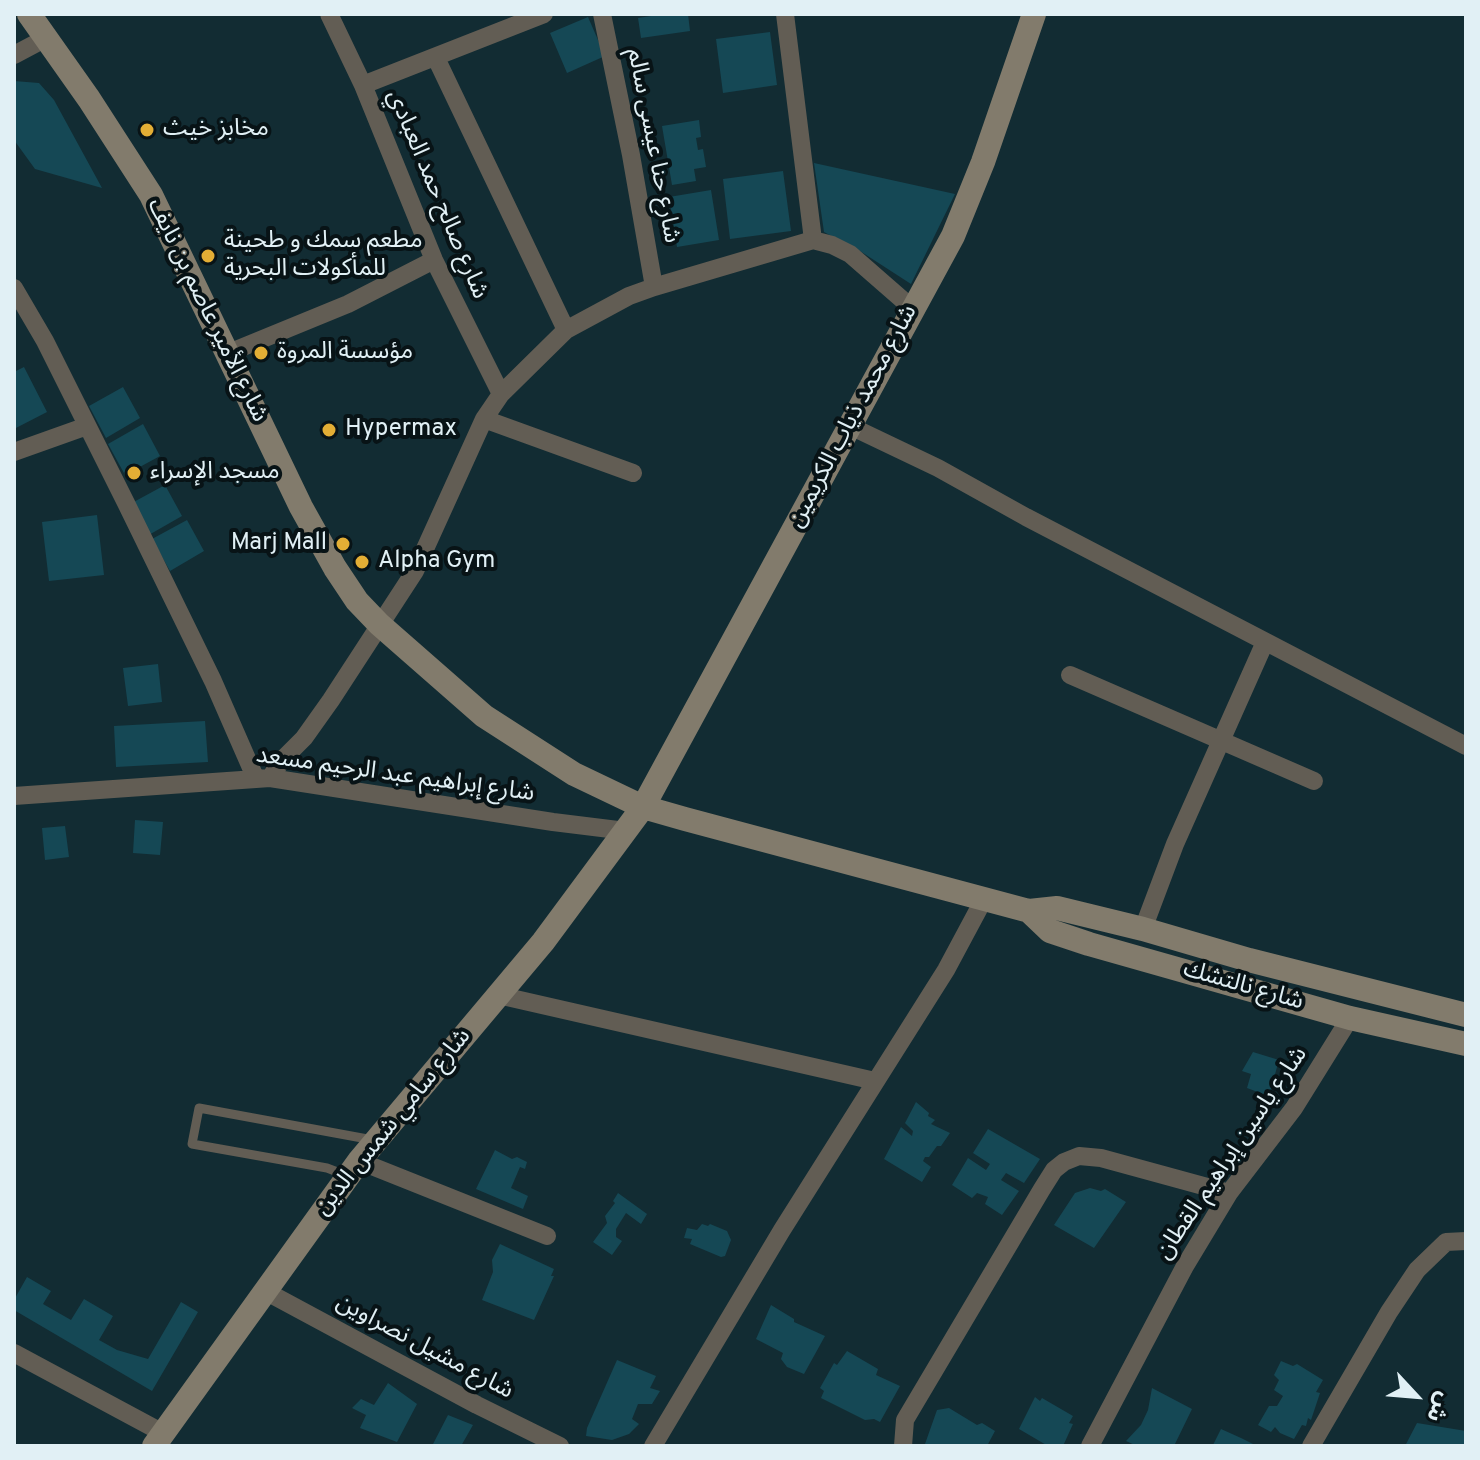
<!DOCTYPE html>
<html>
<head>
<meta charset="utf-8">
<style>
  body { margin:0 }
  #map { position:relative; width:1480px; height:1460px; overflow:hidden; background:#122c33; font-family:Overpass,"Noto Sans Arabic",sans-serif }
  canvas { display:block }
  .frame { position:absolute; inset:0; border:16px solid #e1f0f5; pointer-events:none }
  .north { position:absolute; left:1376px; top:1356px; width:80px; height:80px; -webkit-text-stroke:6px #081316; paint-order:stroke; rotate:116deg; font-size:22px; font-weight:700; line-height:32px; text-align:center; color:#e1f0f5 }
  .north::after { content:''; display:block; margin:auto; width:28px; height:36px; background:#e1f0f5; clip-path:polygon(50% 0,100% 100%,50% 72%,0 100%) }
</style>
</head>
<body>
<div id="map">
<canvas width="1480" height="1460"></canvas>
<div class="frame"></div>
<div class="north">ش</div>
</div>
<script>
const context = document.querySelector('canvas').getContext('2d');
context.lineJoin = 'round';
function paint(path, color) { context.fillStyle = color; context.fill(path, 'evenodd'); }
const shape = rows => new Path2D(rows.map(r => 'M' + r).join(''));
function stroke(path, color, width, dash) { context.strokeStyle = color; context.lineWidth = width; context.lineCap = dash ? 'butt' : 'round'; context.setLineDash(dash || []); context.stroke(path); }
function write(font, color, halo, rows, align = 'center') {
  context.font = font + ' Overpass,"Noto Sans Arabic",sans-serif'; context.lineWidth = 8; context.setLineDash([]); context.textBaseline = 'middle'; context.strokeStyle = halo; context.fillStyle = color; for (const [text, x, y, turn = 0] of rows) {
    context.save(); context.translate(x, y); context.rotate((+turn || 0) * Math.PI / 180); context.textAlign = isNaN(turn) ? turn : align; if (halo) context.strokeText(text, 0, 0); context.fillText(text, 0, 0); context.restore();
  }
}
const building = shape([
  [651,14,688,14,690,31,641,38,638,18,651,16],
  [588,17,605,56,567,73,550,33],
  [770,32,777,85,723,93,716,39],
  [14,81,39,83,54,100,102,188,35,169,14,140],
  [699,120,701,137,696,138,698,150,703,149,706,167,694,169,696,181,672,185,662,126],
  [814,163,955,194,911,284,860,251,824,232],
  [783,171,791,231,730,239,723,179],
  [711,190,719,240,677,247,669,197],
  [24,367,47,412,14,429,14,372],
  [123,387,140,418,106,438,89,406],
  [143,424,160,456,125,475,108,444],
  [165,485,182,516,147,536,130,504],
  [97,515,104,575,49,581,42,522],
  [187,520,204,551,170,571,152,539],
  [158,664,162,702,128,706,123,668],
  [205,721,208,762,116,767,114,726],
  [135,820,163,822,160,855,133,853],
  [65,826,69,857,45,860,42,828],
  [1253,1052,1279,1060,1270,1092,1263,1094,1247,1088,1251,1074,1242,1071],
  [916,1102,929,1113,928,1116,935,1120,931,1124,950,1133,941,1146,937,1146,929,1157,925,1157,923,1161,931,1167,922,1182,884,1159,901,1127,912,1136,913,1131,905,1123],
  [988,1129,1040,1159,1024,1183,1006,1173,1001,1180,1019,1191,1002,1215,985,1204,988,1197,977,1193,972,1198,952,1185,968,1158,986,1170,990,1164,973,1153],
  [495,1150,512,1159,517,1157,527,1162,525,1169,520,1167,511,1188,528,1196,523,1209,476,1189],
  [1090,1188,1101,1191,1105,1189,1126,1202,1094,1248,1054,1225,1075,1193],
  [618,1193,647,1214,641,1224,626,1213,616,1229,616,1237,622,1241,612,1255,593,1242,607,1223,605,1216,615,1203,613,1201],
  [702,1224,708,1226,710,1224,727,1231,731,1240,725,1256,721,1257,690,1244,692,1239,684,1238,687,1228,697,1230],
  [500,1244,554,1269,551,1276,554,1276,534,1320,482,1300,493,1272,492,1260],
  [27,1277,51,1291,43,1304,71,1320,84,1299,113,1316,99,1340,117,1350,148,1359,181,1302,198,1312,152,1391,14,1310,14,1300],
  [771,1305,794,1319,794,1322,825,1336,804,1374,787,1367,781,1359,783,1353,756,1339],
  [847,1351,878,1369,876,1375,900,1386,880,1422,874,1419,865,1420,821,1398,824,1391,820,1388,834,1363,837,1365],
  [617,1360,656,1376,650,1388,660,1391,652,1404,638,1404,632,1419,639,1424,629,1434,612,1440,586,1436,587,1428],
  [1281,1361,1293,1366,1297,1364,1323,1380,1316,1392,1320,1393,1311,1420,1308,1418,1306,1426,1302,1425,1294,1439,1280,1433,1275,1427,1271,1432,1258,1425,1269,1406,1277,1406,1283,1396,1274,1390,1279,1380,1274,1375],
  [388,1383,417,1404,397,1442,360,1428,366,1415,352,1408,361,1399,374,1405],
  [1152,1388,1192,1409,1174,1446,1137,1446,1126,1441,1141,1425,1148,1410],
  [1035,1397,1040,1401,1042,1398,1073,1416,1069,1423,1073,1424,1063,1446,1048,1446,1019,1429],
  [949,1408,977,1425,982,1423,995,1431,987,1446,925,1444,937,1410],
  [448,1415,473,1425,461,1446,432,1446],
  [1417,1423,1466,1431,1466,1446,1405,1446],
  [1221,1429,1241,1438,1257,1446,1215,1446,1213,1445]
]);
const lane = shape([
  [348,1176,327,1168,192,1144,199,1108,373,1140]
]);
const street = shape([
  [329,14,363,85,434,260,501,394],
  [602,14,631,155,654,287],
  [785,14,813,240],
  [14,55,46,38],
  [436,58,566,330],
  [363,85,544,14],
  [14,288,45,341,126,503,213,681,255,777],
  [226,354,348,304,434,260],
  [484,419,633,473],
  [850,426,938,468,1026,517,1466,746],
  [14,452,87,426],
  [1070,675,1314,781],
  [270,778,282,760,304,738,331,700,415,571,484,419,501,394,566,330,629,296,654,287,813,240,832,245,850,254,913,309],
  [14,796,270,778,553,822,626,831],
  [1143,929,1175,844,1265,642],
  [498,995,875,1081],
  [359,1161,547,1236],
  [265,1291,477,1405,560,1446],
  [14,1353,163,1433],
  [653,1446,782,1230,946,970,984,899],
  [903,1446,905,1420,1042,1189,1054,1170,1064,1162,1079,1156,1101,1158,1229,1193],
  [1090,1446,1185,1266,1229,1193,1294,1108,1350,1018],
  [1311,1446,1389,1312,1417,1270,1446,1242,1466,1241]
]);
const secondary = shape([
  [29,14,89,99,151,195,301,507,335,568,357,601,379,624,484,716,574,774,643,807,685,819,1029,911,1057,908,1143,929,1249,960,1466,1015],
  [1029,911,1050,931,1089,944,1350,1018,1466,1044],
  [154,1446,359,1161,543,942,643,807,953,236,983,162,1034,14]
]);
const markers = [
  [147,130,8,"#e3ae35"],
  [208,256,8,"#e3ae35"],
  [261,353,8,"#e3ae35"],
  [329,430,8,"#e3ae35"],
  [134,473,8,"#e3ae35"],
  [343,544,8,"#e3ae35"],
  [362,562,8,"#e3ae35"]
];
const poiNames = [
  ["مخابز خيث",163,130],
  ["مطعم سمك و طحينة",224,242],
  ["للمأكولات البحرية",224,270],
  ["مؤسسة المروة",277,353],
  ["Hypermax",345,430],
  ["مسجد الإسراء",150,473],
  ["Marj Mall",327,544,"right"],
  ["Alpha Gym",378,562]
];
const streetNames = [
  ["شارع حنا عيسى سالم",652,146,79],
  ["شارع صالح حمد العبادي",436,195,67],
  ["شارع الأمير عاصم بن نايف",206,311,64],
  ["شارع محمد ذياب الكريمين",854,417,-62],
  ["شارع إبراهيم عبد الرحيم مسعد",395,776,8],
  ["شارع نالتشك",1243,987,16],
  ["شارع سامي شمس الدين",394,1123,-51],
  ["شارع ياسين إبراهيم القطان",1233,1154,-56],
  ["شارع مشيل نصراوين",424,1348,28]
];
paint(building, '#154855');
stroke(lane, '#625d54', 9);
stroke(street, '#625d54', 18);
stroke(secondary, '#827b6c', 24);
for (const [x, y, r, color] of markers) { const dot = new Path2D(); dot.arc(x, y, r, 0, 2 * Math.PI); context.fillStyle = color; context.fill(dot); stroke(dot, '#081316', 3); }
write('24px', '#e1f0f5', '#081316', poiNames, 'left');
write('24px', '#e1f0f5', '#081316', streetNames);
</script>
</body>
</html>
